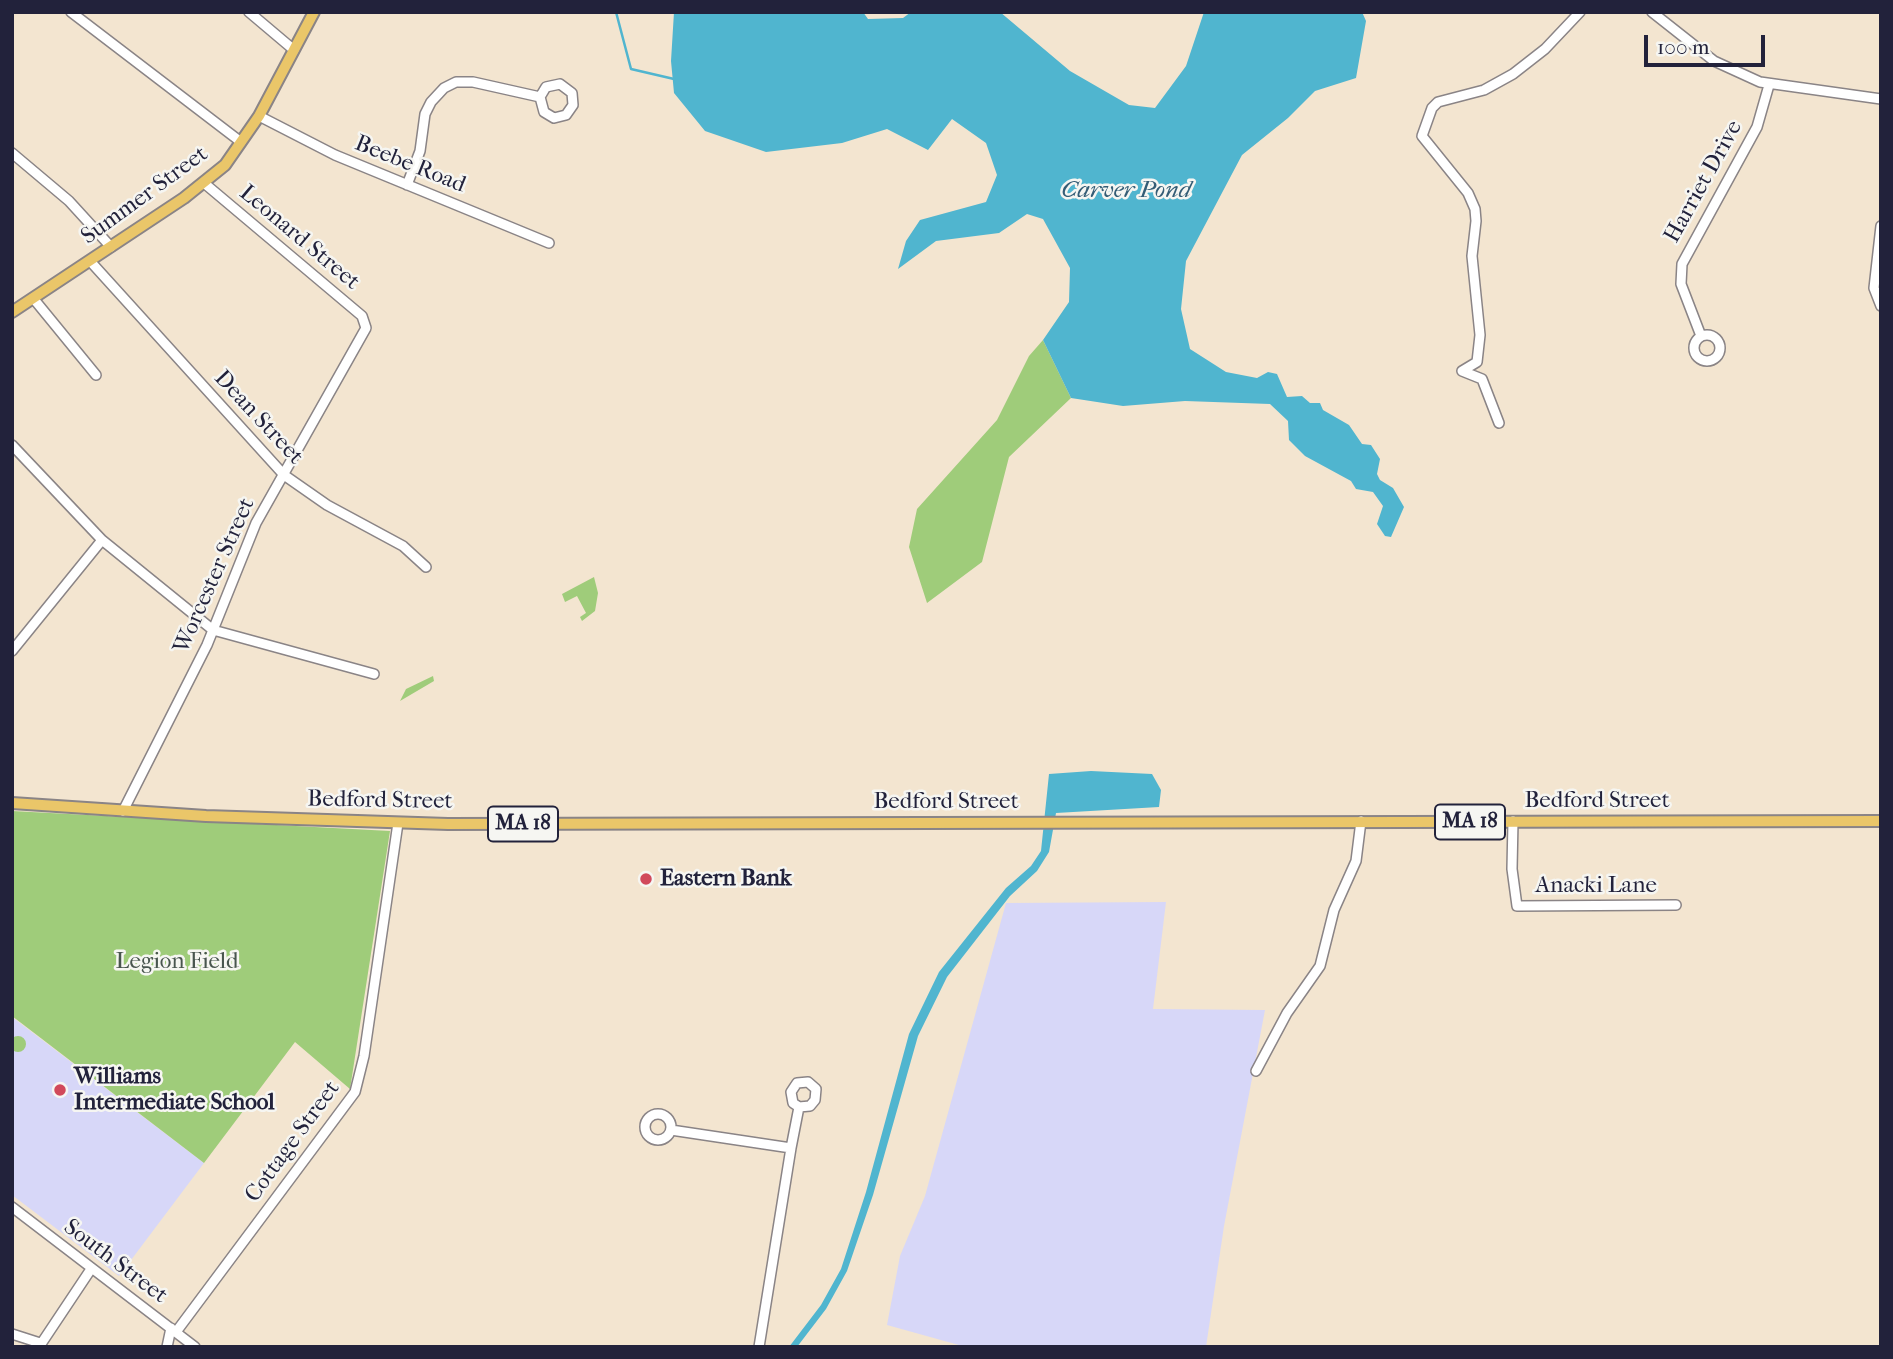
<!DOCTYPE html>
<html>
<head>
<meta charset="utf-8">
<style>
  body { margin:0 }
  #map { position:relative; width:1893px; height:1359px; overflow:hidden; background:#f3e5d0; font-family:"IM FELL French Canon",serif }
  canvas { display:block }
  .frame { position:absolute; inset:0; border:14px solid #22223b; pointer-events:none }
  .scale { position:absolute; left:1644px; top:35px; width:121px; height:32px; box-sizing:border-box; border:4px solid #22223b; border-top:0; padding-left:9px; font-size:21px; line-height:24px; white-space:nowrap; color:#22223b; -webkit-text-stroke:5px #f6f6f2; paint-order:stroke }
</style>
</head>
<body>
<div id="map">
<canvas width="1893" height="1359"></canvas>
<div class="frame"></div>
<div class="scale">100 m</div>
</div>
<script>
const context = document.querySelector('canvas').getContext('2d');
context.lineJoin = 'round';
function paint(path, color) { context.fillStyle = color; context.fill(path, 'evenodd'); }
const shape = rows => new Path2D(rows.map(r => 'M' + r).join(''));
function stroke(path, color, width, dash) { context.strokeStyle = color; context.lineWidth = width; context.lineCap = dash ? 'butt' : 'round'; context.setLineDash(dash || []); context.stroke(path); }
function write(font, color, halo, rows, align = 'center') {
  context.font = font + ' "IM FELL French Canon",serif'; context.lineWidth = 5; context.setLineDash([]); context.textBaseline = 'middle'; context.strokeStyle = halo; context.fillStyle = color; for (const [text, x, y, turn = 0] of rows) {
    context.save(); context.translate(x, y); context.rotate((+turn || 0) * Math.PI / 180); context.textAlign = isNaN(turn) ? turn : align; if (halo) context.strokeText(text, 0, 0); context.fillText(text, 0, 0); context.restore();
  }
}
const built = shape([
  [1166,902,1153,1009,1265,1010,1224,1226,1206,1347,966,1347,887,1325,900,1256,925,1196,1006,903],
  [12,1017,204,1163,119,1276,12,1195]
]);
const green = shape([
  [1043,340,1071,398,1009,457,982,562,927,603,909,547,917,509,997,420,1029,356],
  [594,577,598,593,595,611,582,621,580,617,586,613,577,596,565,602,562,594],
  [433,676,434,681,400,701,406,689],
  [12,811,390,831,350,1089,295,1042,204,1163,12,1016],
  '10 1044a8 8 0 1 1 16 0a8 8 0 1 1-16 0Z'
]);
const water = shape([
  [674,12,863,12,868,19,903,18,911,12,1000,12,1070,71,1129,105,1155,108,1186,66,1204,12,1362,12,1366,21,1356,78,1315,91,1288,118,1242,155,1186,261,1181,309,1190,349,1226,372,1257,378,1268,372,1277,374,1287,397,1302,396,1310,403,1320,403,1323,410,1349,425,1362,444,1371,445,1380,459,1377,474,1380,480,1393,488,1404,507,1391,537,1385,536,1377,524,1383,506,1373,492,1356,489,1351,481,1305,456,1289,440,1288,421,1270,404,1185,401,1123,406,1071,398,1043,340,1069,302,1070,268,1043,219,1027,214,999,233,936,241,898,269,906,241,920,220,986,202,997,175,986,143,952,119,928,150,887,129,842,143,766,152,705,131,674,93,671,61],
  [1091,771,1152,774,1161,790,1159,807,1056,813,1049,852,1037,871,1010,896,947,977,918,1036,873,1195,847,1271,826,1309,797,1347,789,1347,821,1305,841,1269,866,1192,909,1034,939,972,1006,888,1031,866,1041,851,1049,774]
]);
const stream = shape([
  [616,12,631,69,674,79]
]);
const minor = shape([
  [71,12,241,142],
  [249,12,294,50],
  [1652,12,1714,61,1760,82,1881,99],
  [259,116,335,155,549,243],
  [12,153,69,201,111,247],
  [407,185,420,151,425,114,431,102,444,88,456,82,473,82,540,97,544,112,554,118,566,115,573,105,572,93,560,84,546,87,540,97],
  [1881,226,1874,288,1881,306],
  [90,261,284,475,327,505,403,546,426,567],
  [33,298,96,375],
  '1694 348a13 13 0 1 1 26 0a13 13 0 1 1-26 0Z',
  [1701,336,1681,284,1682,264,1757,127,1769,85],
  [1499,423,1482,379,1462,371,1477,362,1480,335,1472,256,1476,221,1475,209,1468,193,1422,136,1432,108,1438,102,1484,90,1513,74,1545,49,1580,12],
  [12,445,102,540,213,630,374,674],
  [12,651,102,540],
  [123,811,207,645,256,523,366,328,362,316,204,183],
  [1513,821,1512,869,1517,906,1676,905],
  [1256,1071,1287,1013,1320,966,1334,910,1356,861,1361,821],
  '645 1127a13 13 0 1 1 26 0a13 13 0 1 1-26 0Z',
  [671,1130,791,1148,759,1347],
  [791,1148,799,1107,793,1103,791,1092,797,1083,808,1082,816,1089,815,1100,810,1106,799,1107],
  [12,1207,195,1347],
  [176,1332,355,1092,364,1056,398,823],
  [12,1334,40,1343],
  [39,1347,91,1269],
  [167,1347,171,1328]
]);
const major = shape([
  [12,312,184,198,225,165,259,116,314,12],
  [12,803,206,816,448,824,1881,821]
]);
const markers = [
  [646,879,7,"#d1495b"],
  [60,1090,7,"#d1495b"]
];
const shields = [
  [1470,822,70],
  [523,824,70]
];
const shieldNames = [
  ["MA 18",1470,822],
  ["MA 18",523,824]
];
const streetNames = [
  ["Beebe Road",410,165,22],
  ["Harriet Drive",1704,182,-61],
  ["Summer Street",145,196,-36],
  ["Leonard Street",299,238,40],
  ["Dean Street",258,418,47],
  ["Worcester Street",215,576,-66],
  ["Bedford Street",380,801,1],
  ["Bedford Street",1597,801],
  ["Bedford Street",946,802],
  ["Anacki Lane",1596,886],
  ["Cottage Street",293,1142,-54],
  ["South Street",115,1262,37]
];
const poiNames = [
  ["Eastern Bank",660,879],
  ["Williams",74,1077],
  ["Intermediate School",74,1103]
];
const parkNames = [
  ["Legion Field",177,962]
];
const waterNames = [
  ["Carver Pond",1126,191]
];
paint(built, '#d7d7f8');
paint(green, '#9fcc7a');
paint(water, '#50b5cf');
stroke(stream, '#50b5cf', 2.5);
stroke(minor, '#8a8486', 12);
stroke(major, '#8a8486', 14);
stroke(minor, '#fff', 9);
stroke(major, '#eac669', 10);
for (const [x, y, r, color] of markers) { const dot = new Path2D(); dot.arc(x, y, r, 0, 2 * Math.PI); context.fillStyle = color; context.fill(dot); stroke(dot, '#f6f6f2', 2.5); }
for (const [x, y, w] of shields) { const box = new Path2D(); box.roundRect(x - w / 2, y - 17.5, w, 35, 5); context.fillStyle = '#f6f6f2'; context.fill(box); stroke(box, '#22223b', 2); }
write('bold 21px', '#22223b', null, shieldNames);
write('23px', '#22223b', '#f6f6f2', streetNames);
write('bold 23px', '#22223b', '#f6f6f2', poiNames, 'left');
write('23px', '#48554e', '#f6f6f2', parkNames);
write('italic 24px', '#345d76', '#f6f6f2', waterNames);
</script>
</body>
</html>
